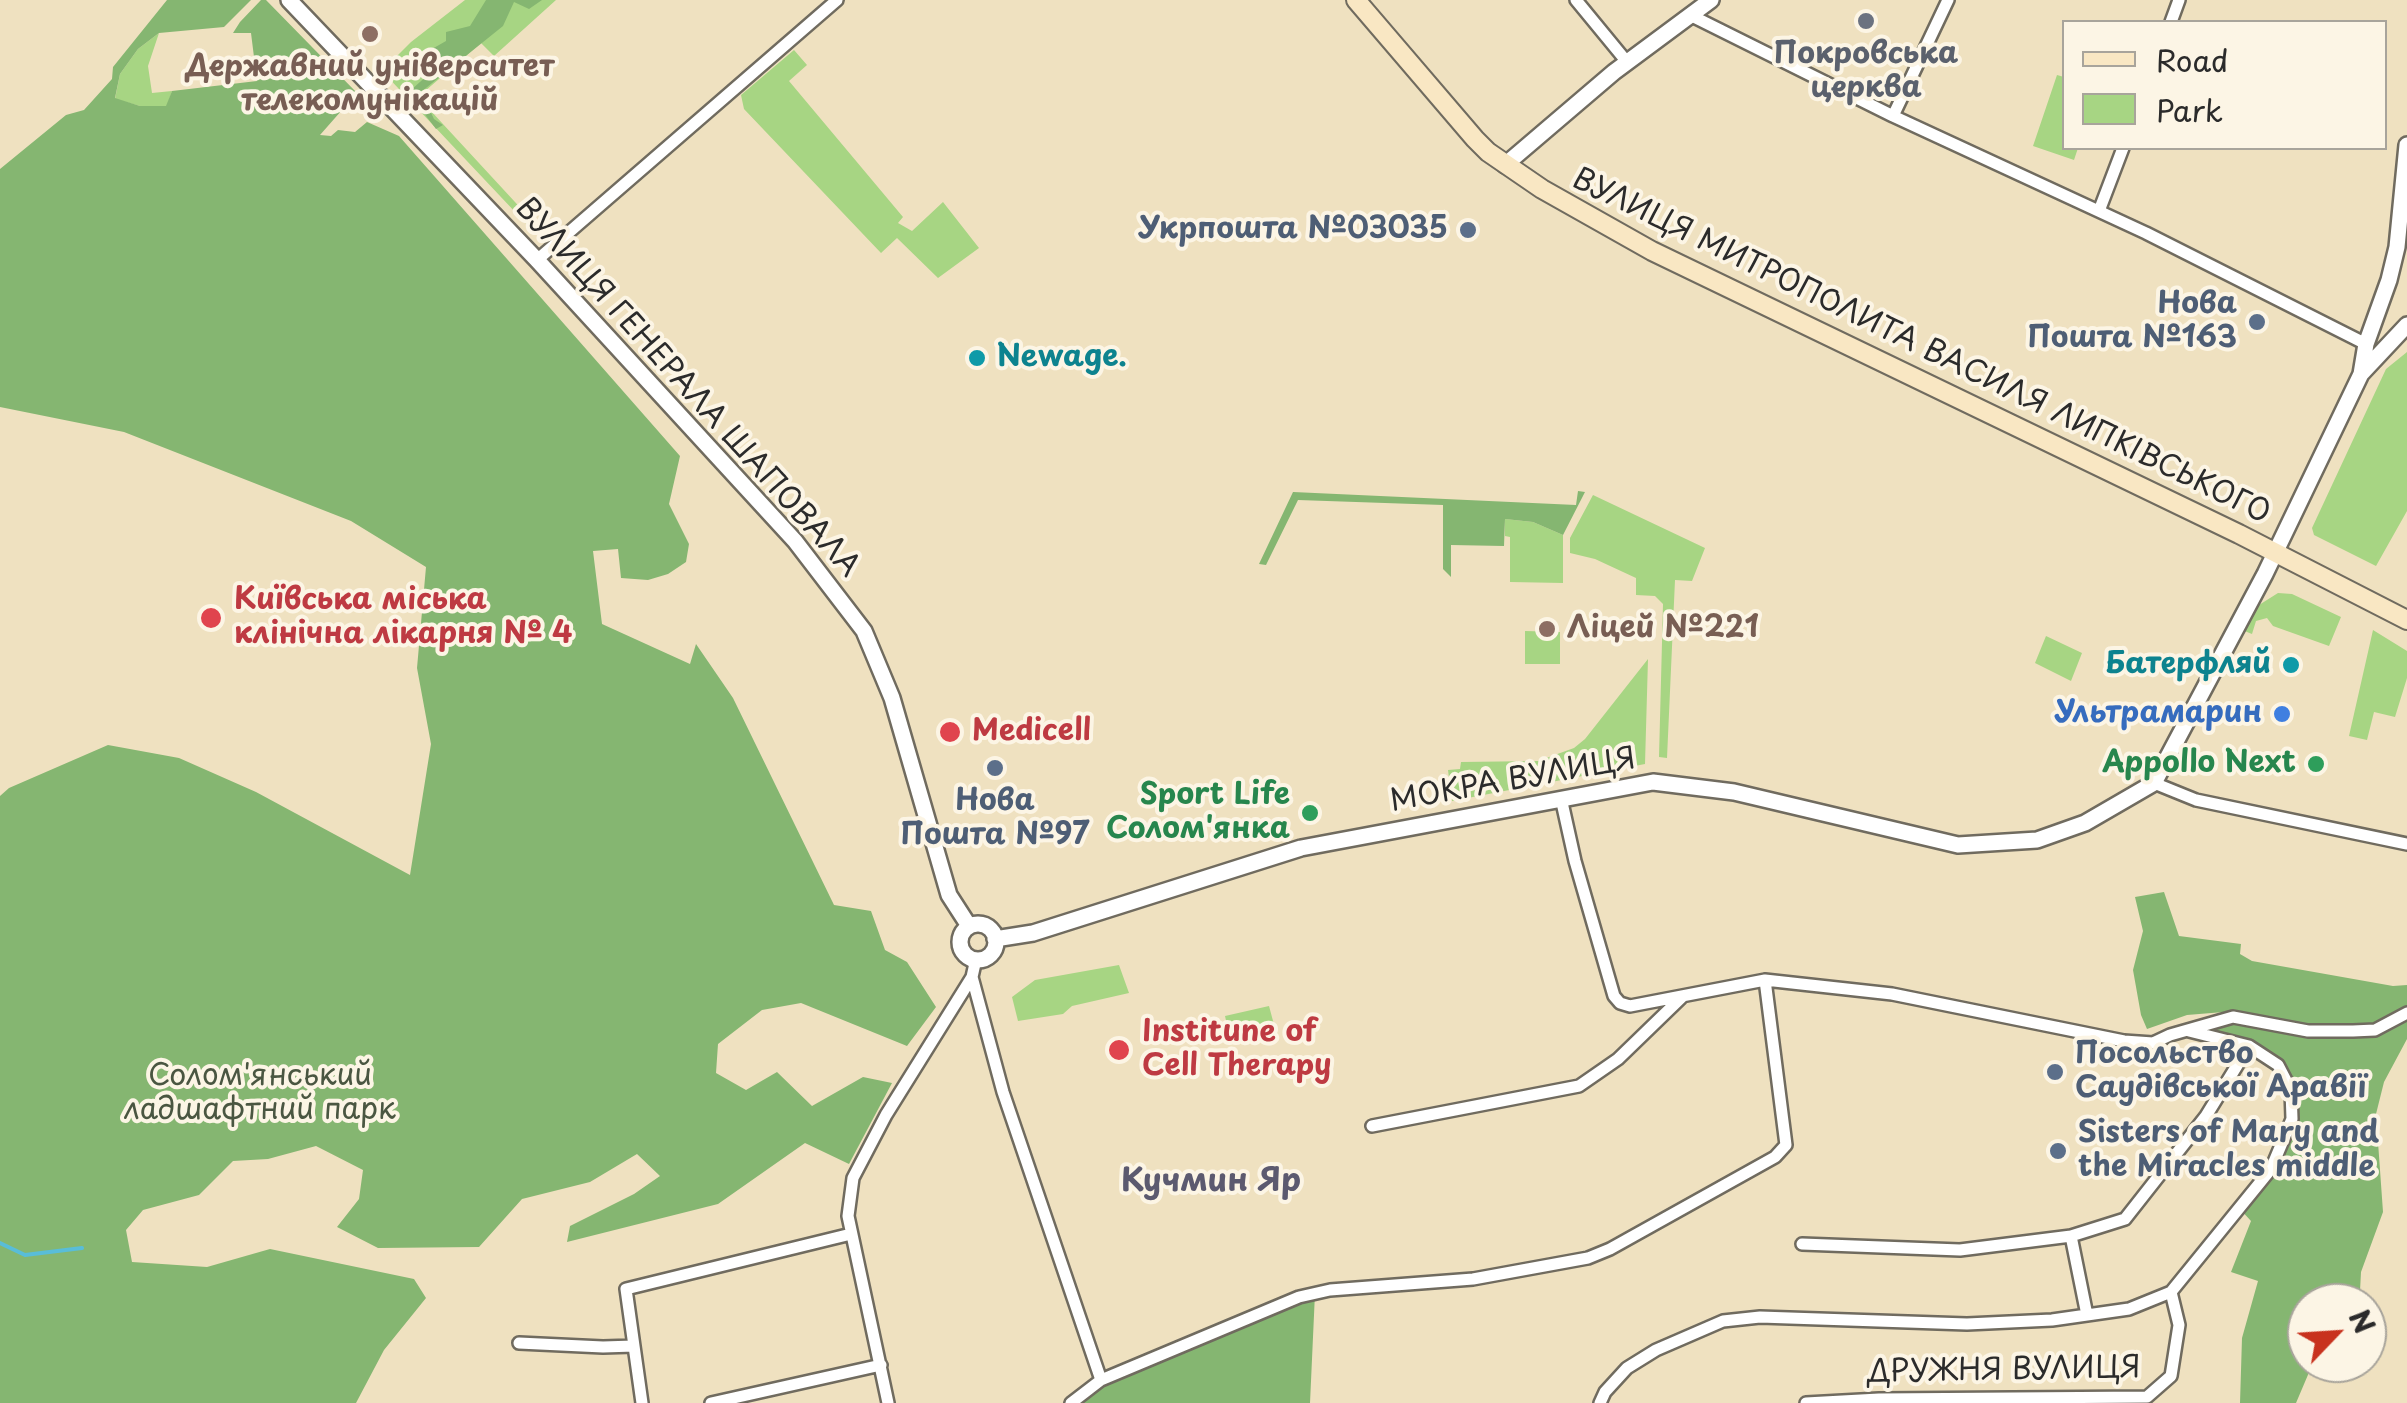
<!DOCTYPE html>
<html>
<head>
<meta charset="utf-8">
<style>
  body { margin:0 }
  #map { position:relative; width:2407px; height:1403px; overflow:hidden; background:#efe1c0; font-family:"Playpen Sans",sans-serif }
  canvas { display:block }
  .legend { position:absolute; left:2062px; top:20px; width:325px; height:130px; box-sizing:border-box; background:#fcf5e5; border:2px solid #a8a49b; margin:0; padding:12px 18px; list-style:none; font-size:30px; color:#2b2b2b }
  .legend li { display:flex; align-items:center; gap:20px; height:50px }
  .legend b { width:50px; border:2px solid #a8a49b }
  .north { position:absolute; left:2287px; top:1283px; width:100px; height:100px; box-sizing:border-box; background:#fcf5e5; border:2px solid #a8a49b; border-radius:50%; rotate:65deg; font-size:28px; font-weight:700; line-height:40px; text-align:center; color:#2b2b2b }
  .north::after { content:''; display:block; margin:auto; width:35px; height:45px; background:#c8321e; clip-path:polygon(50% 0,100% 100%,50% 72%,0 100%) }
</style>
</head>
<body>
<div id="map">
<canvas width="2407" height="1403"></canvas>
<ul class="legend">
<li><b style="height:12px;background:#f9e7c3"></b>Road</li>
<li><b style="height:28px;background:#a7d583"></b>Park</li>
</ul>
<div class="north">N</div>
</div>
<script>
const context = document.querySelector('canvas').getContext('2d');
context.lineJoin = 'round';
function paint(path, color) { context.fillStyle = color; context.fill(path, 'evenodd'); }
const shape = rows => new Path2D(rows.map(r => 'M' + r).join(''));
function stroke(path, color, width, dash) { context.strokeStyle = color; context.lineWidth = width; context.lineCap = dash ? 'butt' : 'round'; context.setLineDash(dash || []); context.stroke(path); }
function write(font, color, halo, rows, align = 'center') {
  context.font = font + ' "Playpen Sans",sans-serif'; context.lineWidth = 8; context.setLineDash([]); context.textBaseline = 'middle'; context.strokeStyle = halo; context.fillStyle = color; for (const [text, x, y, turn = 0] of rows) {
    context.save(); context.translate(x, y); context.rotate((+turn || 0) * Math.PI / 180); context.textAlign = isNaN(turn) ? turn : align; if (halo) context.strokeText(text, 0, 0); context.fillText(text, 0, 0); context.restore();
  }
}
const green = shape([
  [465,0,556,0,494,56,481,43,418,97,539,228,534,232,382,71,411,42],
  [159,33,148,66,152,93,172,91,167,106,140,106,115,99,120,74,138,49],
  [794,50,807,65,789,81,903,217,898,223,912,231,943,202,979,248,938,278,897,238,881,253,744,109,741,95],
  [2057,75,2064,77,2064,148,2078,148,2074,160,2033,146],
  [2407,352,2407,511,2376,566,2314,535,2312,528,2386,369],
  [1593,495,1705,548,1692,581,1675,580,1667,758,1659,757,1663,604,1655,596,1636,595,1636,578,1595,559,1570,553,1570,538],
  [1505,519,1533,522,1563,535,1563,583,1510,582,1510,537,1505,536],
  [2278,593,2292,594,2341,617,2329,646,2273,626,2267,618,2256,621,2252,634,2242,630,2259,605],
  [2373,630,2407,651,2407,678,2395,717,2374,712,2367,740,2349,736],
  [1525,631,1560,632,1560,664,1525,664],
  [2046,636,2082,653,2071,681,2035,663],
  [1648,659,1645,764,1452,801,1448,770,1460,769,1461,762,1538,761,1574,748,1585,739],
  [1119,965,1129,993,1072,1006,1063,1014,1018,1021,1012,997,1035,980],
  [1269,1006,1276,1032,1231,1043,1225,1016]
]);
const forest = shape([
  [167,0,251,0,224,27,159,33,138,49,120,74,115,98,140,106,166,106,172,91,257,81,251,33,233,33,240,22,261,0,266,0,357,93,320,135,331,136,338,130,355,132,367,122,399,136,680,456,669,504,689,544,686,562,668,574,648,580,621,578,618,549,593,551,602,624,690,664,696,644,733,698,834,905,871,911,885,950,907,962,936,1007,907,1046,801,1003,762,1010,718,1044,716,1073,746,1090,777,1072,812,1106,863,1077,892,1083,849,1164,805,1143,718,1204,567,1242,570,1226,634,1194,660,1176,637,1154,590,1182,522,1199,479,1247,378,1248,337,1227,359,1199,363,1170,316,1146,268,1159,233,1161,199,1195,143,1210,126,1230,132,1262,207,1267,270,1249,414,1279,426,1298,384,1350,356,1403,0,1403,0,796,9,788,108,745,179,758,256,792,410,875,431,744,417,668,426,567,351,521,124,432,0,407,0,169,66,115,84,110,112,79,113,67],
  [486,0,542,0,529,9,514,2,503,26,421,92,434,119,443,125,436,129,410,95,411,90,430,73,425,53,446,41,446,32,470,26],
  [1578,491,1585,492,1563,535,1533,522,1505,519,1504,546,1451,545,1451,577,1443,569,1443,505,1298,500,1266,565,1259,564,1293,492,1576,505],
  [2164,892,2179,936,2241,944,2240,954,2252,961,2393,986,2407,985,2407,1008,2374,1027,2313,1027,2236,1011,2187,1015,2147,1029,2141,1015,2133,970,2143,931,2135,897],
  [2407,1013,2407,1039,2384,1082,2376,1114,2383,1212,2361,1272,2360,1291,2353,1303,2307,1303,2307,1363,2313,1363,2296,1403,2240,1403,2242,1338,2258,1281,2231,1272,2251,1221,2239,1208,2271,1169,2292,1119,2291,1090,2277,1065,2249,1046,2185,1030,2233,1017,2308,1031,2374,1030],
  [1315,1293,1310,1403,1071,1403,1101,1380]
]);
const stream = shape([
  [0,1243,25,1255,82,1248]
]);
const minor = shape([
  [1576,0,1627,62],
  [1690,15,1893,116,2146,233,2366,344],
  [2171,22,2179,0],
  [1893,116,1948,0],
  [2099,211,2123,148],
  [537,260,837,0],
  [2154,783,2196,800,2407,844],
  [1561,798,1575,861,1614,996,1620,1003,1630,1006,1765,980,1892,994,2124,1041,2153,1043,2170,1035,2233,1017,2308,1031,2353,1031,2375,1030,2407,1013],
  [976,959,972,977,1003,1092,1101,1380],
  [1372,1126,1579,1086,1618,1059,1682,997],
  [2071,1236,2087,1315],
  [1802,1244,1960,1250,2071,1236,2125,1219,2206,1116,2249,1046],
  [519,1343,603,1347,634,1346],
  [642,1403,626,1289,851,1234],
  [711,1403,881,1365],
  [888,1403,848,1216,853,1178,886,1115,972,977],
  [1071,1403,1101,1380,1299,1297,1330,1290,1473,1279,1588,1258,1610,1249,1775,1157,1786,1145,1765,980],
  [1600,1403,1605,1392,1627,1368,1656,1350,1723,1321,1760,1317,1967,1324,2052,1320,2129,1309,2171,1292,2271,1169,2292,1119,2291,1090,2278,1065,2249,1046,2189,1031],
  [1806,1403,1879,1399,2147,1397,2171,1376,2179,1325,2171,1292]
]);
const tertiary = shape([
  [289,0,537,260,795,541,864,631,892,698,949,895,969,926],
  [1505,165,1614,72,1711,0],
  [2361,374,2366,344,2389,280,2397,247,2407,145],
  '960 942a18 18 0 1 1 36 0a18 18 0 1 1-36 0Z',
  [995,939,1033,933,1301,848,1653,782,1734,792,1958,845,2037,840,2085,823,2154,783,2265,574,2361,374,2407,325]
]);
const secondary = shape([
  [1356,0,1475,139,1488,152,1542,189,1652,251,2239,534,2407,620]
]);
const markers = [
  [1866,21,10,"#6b7280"],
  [370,34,10,"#8d6e63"],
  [1468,230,10,"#5c6f8a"],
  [2257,322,10,"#5c6f8a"],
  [977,358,10,"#0f9aa8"],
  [211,618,12,"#e0444e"],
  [1547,629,10,"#8d6e63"],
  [2291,665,10,"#0f9aa8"],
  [2282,714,10,"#3f7fe0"],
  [950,732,12,"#e0444e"],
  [2316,764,10,"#2e9e5b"],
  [995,768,10,"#5c6f8a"],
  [1310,813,10,"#2e9e5b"],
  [1119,1050,12,"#e0444e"],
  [2055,1072,10,"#5c6f8a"],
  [2058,1151,10,"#5c6f8a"]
];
const worshipNames = [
  ["Покровська",1866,55],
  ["церква",1866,89]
];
const educationNames = [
  ["Державний університет",370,68],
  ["телекомунікацій",370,102],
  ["Ліцей №221",1567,629,"left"]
];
const serviceNames = [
  ["Укрпошта №03035",1448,230],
  ["Нова",2237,305],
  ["Пошта №163",2237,339],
  ["Нова",995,802,"center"],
  ["Пошта №97",995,836,"center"],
  ["Посольство",2075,1055,"left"],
  ["Саудівської Аравії",2075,1089,"left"],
  ["Sisters of Mary and",2078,1134,"left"],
  ["the Miracles middle",2078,1168,"left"]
];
const streetNames = [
  ["ВУЛИЦЯ МИТРОПОЛИТА ВАСИЛЯ ЛИПКІВСЬКОГО",1921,347,26],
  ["ВУЛИЦЯ ГЕНЕРАЛА ШАПОВАЛА",687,388,48],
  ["МОКРА ВУЛИЦЯ",1513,781,-10],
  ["ДРУЖНЯ ВУЛИЦЯ",2004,1371,-1]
];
const cultureNames = [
  ["Newage.",997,358],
  ["Батерфляй",2271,665,"right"]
];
const healthNames = [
  ["Київська міська",234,601],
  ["клінічна лікарня № 4",234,635],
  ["Medicell",972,732],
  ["Institune of",1142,1033],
  ["Cell Therapy",1142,1067]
];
const shopNames = [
  ["Ультрамарин",2262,714]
];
const leisureNames = [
  ["Appollo Next",2296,764],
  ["Sport Life",1290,796],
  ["Солом'янка",1290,830]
];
const parkNames = [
  ["Солом'янський",260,1077],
  ["ладшафтний парк",260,1111]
];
const neighbourhoodNames = [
  ["Кучмин Яр",1211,1182]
];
paint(green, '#a7d583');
paint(forest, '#85b671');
stroke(stream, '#59bdd8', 4);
stroke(minor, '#706b5f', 16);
stroke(tertiary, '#706b5f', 20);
stroke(secondary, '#706b5f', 22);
stroke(minor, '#fff', 11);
stroke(tertiary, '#fff', 15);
stroke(secondary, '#f9e7c3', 18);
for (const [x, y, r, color] of markers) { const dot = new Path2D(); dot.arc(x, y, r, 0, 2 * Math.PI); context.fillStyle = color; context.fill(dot); stroke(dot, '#fcf5e5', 4); }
write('bold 30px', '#5b616d', '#fcf5e5', worshipNames);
write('bold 30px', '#785e54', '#fcf5e5', educationNames);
write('bold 30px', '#4e5e75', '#fcf5e5', serviceNames, 'right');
write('30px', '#2b2b2b', '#fcf5e5', streetNames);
write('bold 30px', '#0d838f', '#fcf5e5', cultureNames, 'left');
write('bold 30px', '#be3a42', '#fcf5e5', healthNames, 'left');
write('bold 30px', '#366cbe', '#fcf5e5', shopNames, 'right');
write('bold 30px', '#27864d', '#fcf5e5', leisureNames, 'right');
write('30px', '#4a5641', '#fcf5e5', parkNames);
write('bold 32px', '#5c5a6f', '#fcf5e5', neighbourhoodNames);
</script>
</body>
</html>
